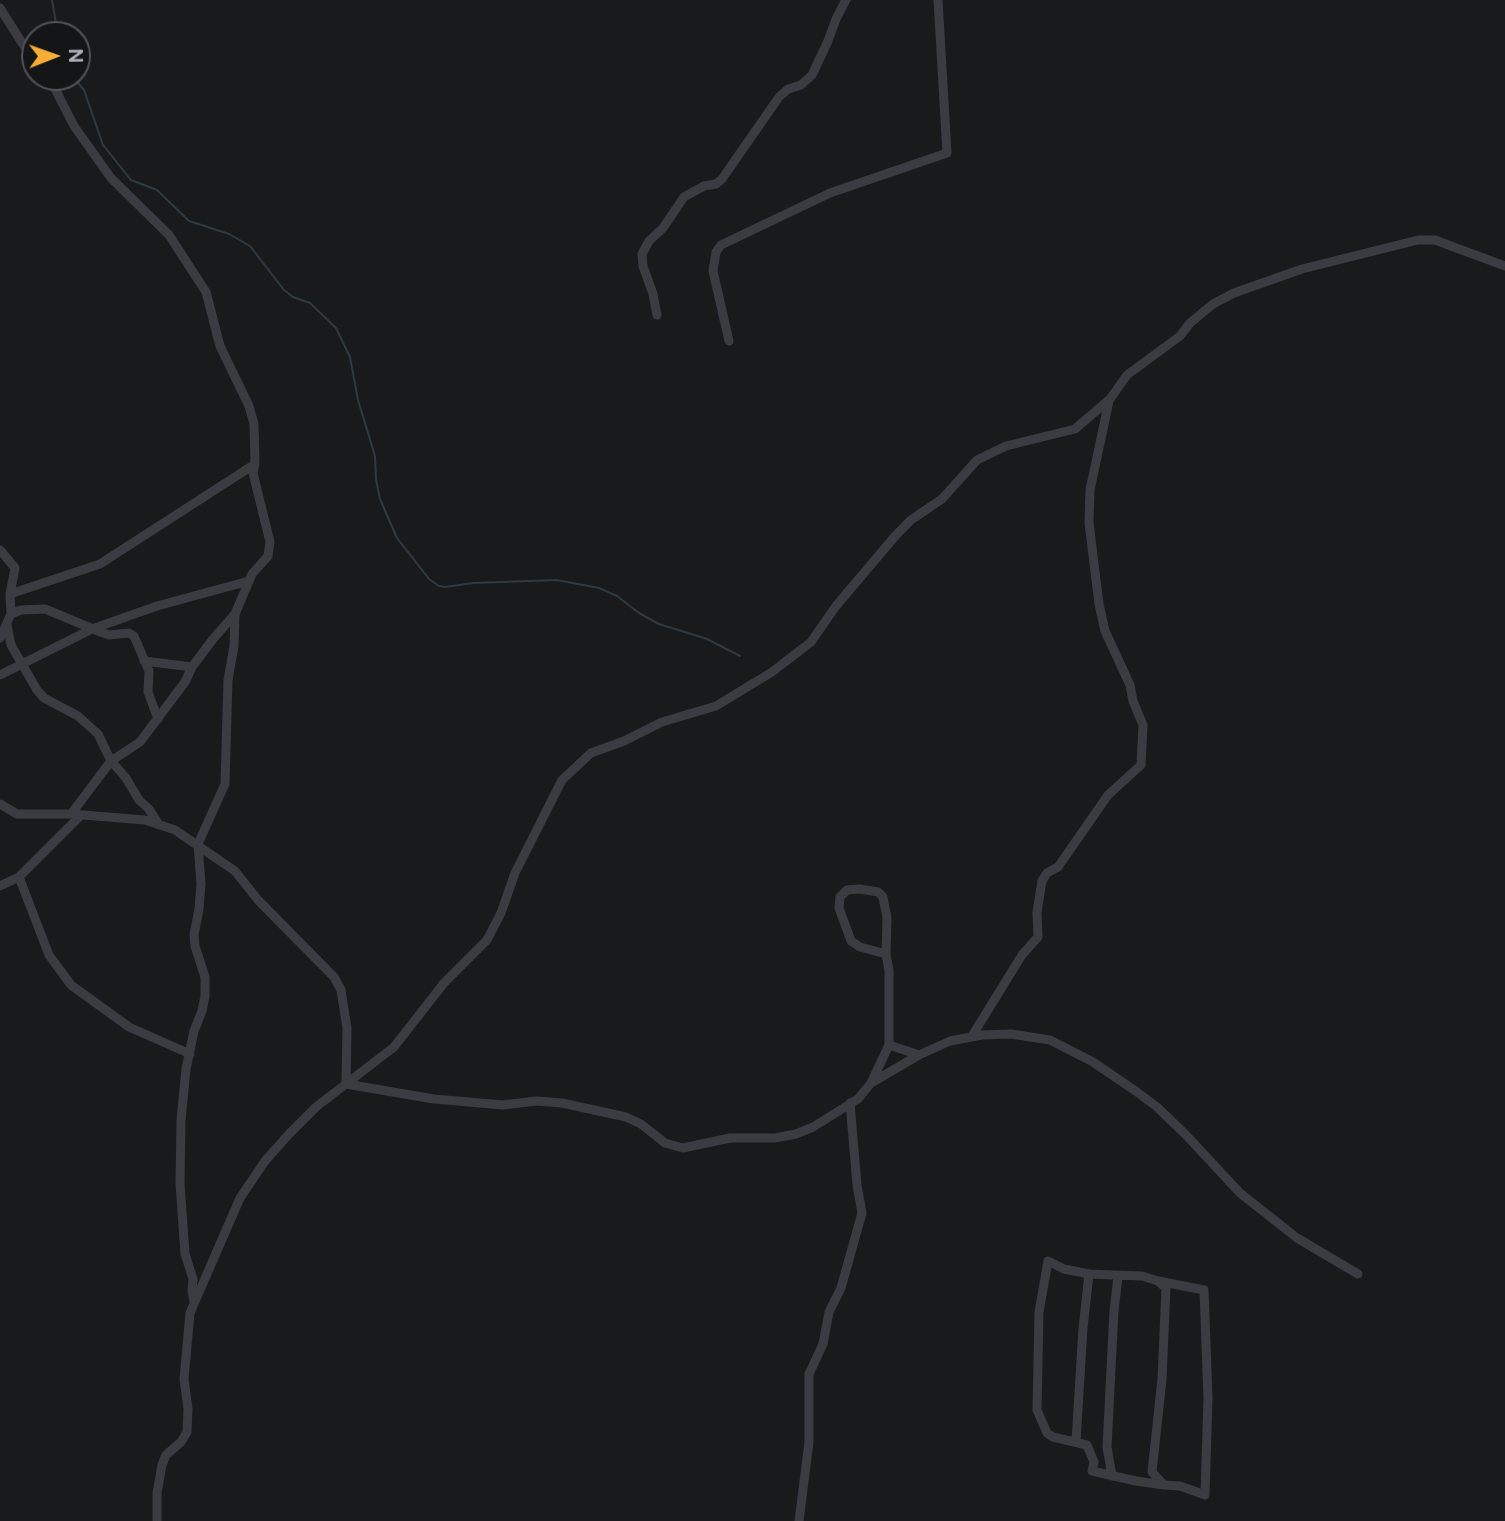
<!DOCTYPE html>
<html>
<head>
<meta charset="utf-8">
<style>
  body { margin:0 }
  #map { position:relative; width:1505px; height:1521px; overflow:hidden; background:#191a1c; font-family:Figtree,sans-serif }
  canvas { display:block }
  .north { position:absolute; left:21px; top:21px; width:70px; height:70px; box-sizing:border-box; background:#141517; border:2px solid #515359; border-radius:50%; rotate:89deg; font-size:19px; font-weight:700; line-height:28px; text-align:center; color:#acb1bc }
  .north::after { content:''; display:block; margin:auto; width:24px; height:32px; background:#f8ae35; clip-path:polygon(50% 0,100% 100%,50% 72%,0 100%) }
</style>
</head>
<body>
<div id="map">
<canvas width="1505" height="1521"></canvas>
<div class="north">N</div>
</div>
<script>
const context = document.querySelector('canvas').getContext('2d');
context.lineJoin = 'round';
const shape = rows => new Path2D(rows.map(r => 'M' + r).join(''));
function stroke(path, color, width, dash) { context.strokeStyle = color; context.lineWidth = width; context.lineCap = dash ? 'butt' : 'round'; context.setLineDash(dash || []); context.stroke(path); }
const stream = shape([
  [52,0,58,35],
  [73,77,84,90,103,145,131,180,157,190,189,221,229,234,250,246,284,290,293,297,310,303,336,328,350,357,358,400,375,456,376,480,380,499,397,538,429,579,439,586,445,587,473,583,557,580,599,588,617,596,639,613,659,624,707,639,740,656]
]);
const minor = shape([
  [0,8,22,43,35,59],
  [49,77,74,126,111,178,169,235,206,292,220,346,249,406,254,424,255,464,253,473,270,542,268,556,252,574,235,614,234,646,228,680,225,784,198,844,201,884,199,909,194,935,195,946,205,977,205,996,202,1011,194,1031,186,1069,181,1120,180,1183,185,1254,193,1279,192,1290,194,1301],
  [657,315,653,294,643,266,642,254,649,241,663,228,684,197,704,186,716,184,722,179,779,97,788,89,801,85,812,75,828,41,836,19,846,0],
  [729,341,713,271,716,252,721,245,830,193,947,153,938,0],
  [0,550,15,568,10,594,11,614,0,638],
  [10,594,100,564,255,464],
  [11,614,21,610,45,609,98,631,109,635,129,633,134,636,149,671,148,692,158,719],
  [7,625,11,645,37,690,44,698,78,716,98,734,111,761,126,778,139,800,149,809,159,825],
  [144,661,192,667],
  [0,675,92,629,157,606,249,581],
  [0,804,17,814,71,814,111,761,140,742,185,682,192,667,213,639,235,614],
  [71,814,145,820,175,830,235,871,258,900,334,977,341,990,347,1028,346,1084],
  [19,877,49,955,71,985,129,1027,190,1054],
  [0,886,19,877,81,815],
  [972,1036,1022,955,1038,937,1037,912,1042,881,1047,873,1058,867,1108,795,1141,765,1143,725,1133,701,1130,685,1105,631,1099,604,1089,523,1090,490,1109,401],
  [889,1045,919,1055],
  [871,1083,889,1045,889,971,886,954,887,918,883,897,878,892,860,889,847,890,840,897,839,908,851,941,860,947,886,954],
  [346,1084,434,1099,503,1105,536,1101,562,1103,626,1117,641,1124,665,1143,683,1148,730,1138,775,1138,796,1134,813,1127,858,1099,871,1083,919,1055,950,1041,982,1035,1011,1034,1050,1040,1093,1062,1137,1092,1157,1107,1187,1136,1240,1193,1297,1238,1358,1274],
  [1158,1281,1204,1290,1208,1398,1205,1495,1180,1486,1164,1485,1136,1481,1092,1471,1094,1462,1087,1445,1053,1437,1047,1433,1037,1410,1039,1312,1048,1261,1064,1269,1089,1274,1142,1276,1158,1281,1166,1288,1162,1379,1152,1472,1164,1485],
  [1076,1441,1083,1328,1089,1274],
  [1112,1476,1107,1447,1114,1311,1118,1277],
  [157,1521,157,1493,162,1465,166,1455,181,1442,187,1432,188,1409,184,1379,190,1313,240,1198,265,1161,289,1134,316,1107,394,1047,444,983,487,940,501,913,515,873,562,780,591,753,624,741,662,722,716,706,772,672,811,642,836,606,896,535,911,520,942,499,977,460,1006,446,1075,429,1110,399,1127,375,1180,336,1190,323,1213,304,1234,293,1302,269,1418,240,1435,240,1505,266],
  [799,1521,809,1442,809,1374,823,1344,829,1312,841,1288,862,1213,857,1185,850,1103]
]);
stroke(stream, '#2f3a41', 2);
stroke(minor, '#3a3c41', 9);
</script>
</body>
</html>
